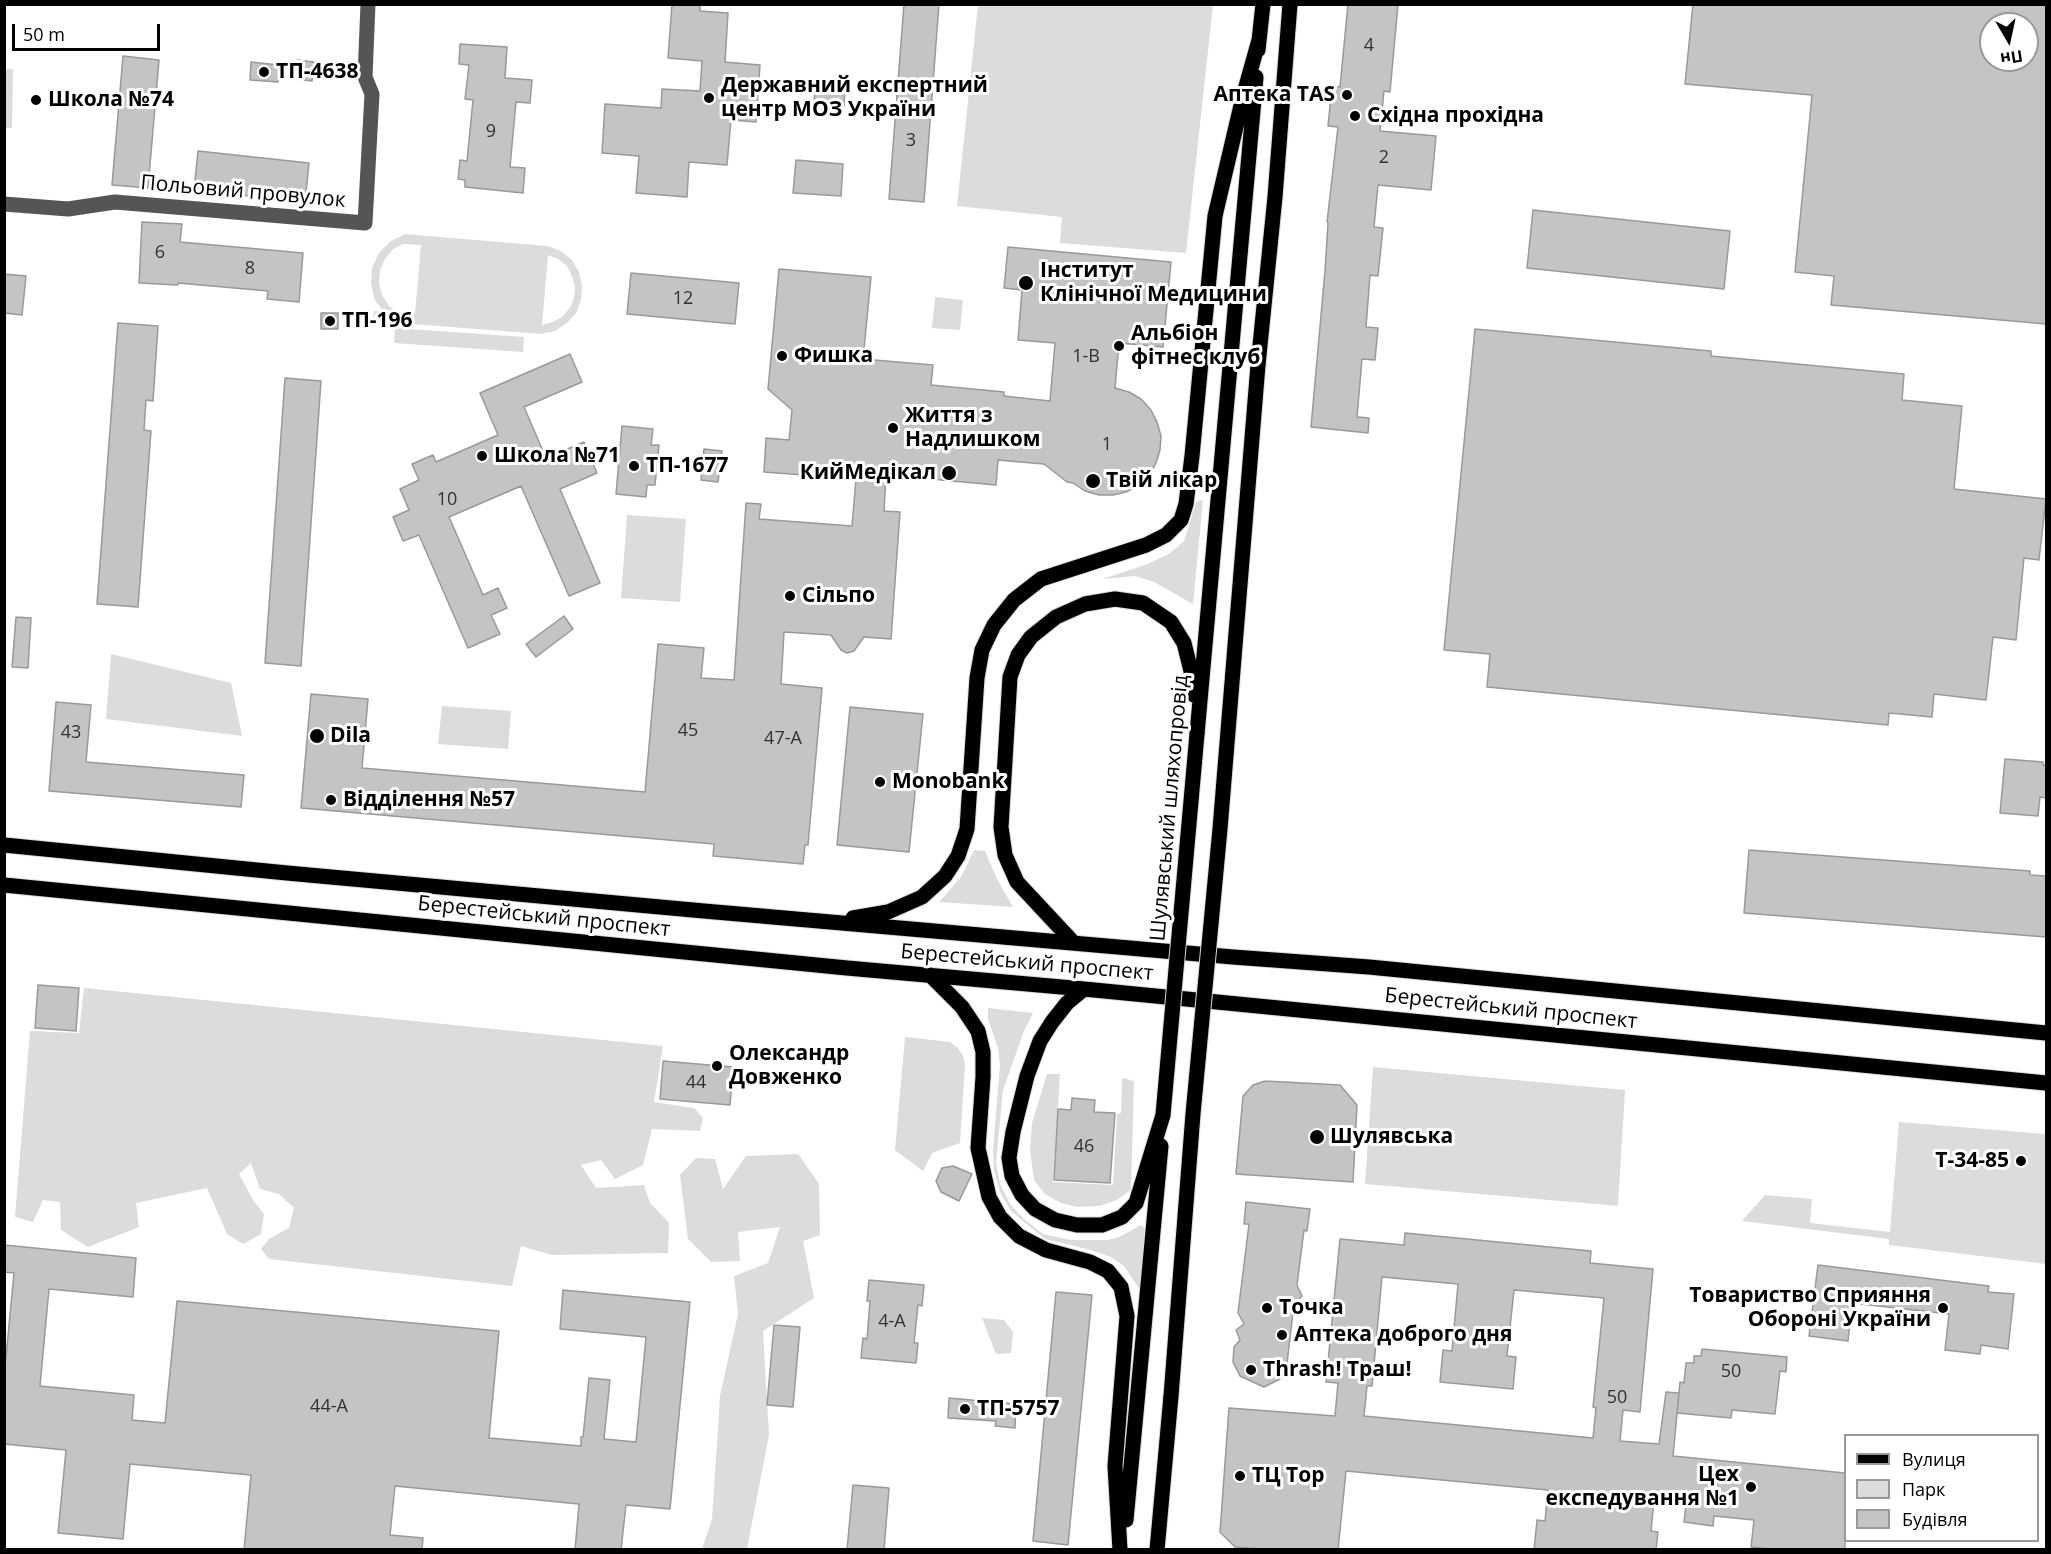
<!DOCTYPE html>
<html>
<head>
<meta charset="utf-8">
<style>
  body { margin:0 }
  #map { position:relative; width:2051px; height:1554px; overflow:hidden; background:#fff; font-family:"Open Sans",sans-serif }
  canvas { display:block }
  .frame { position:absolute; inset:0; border:6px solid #000; pointer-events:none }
  .legend { position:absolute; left:1844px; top:1434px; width:195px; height:108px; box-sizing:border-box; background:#fff; border:2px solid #999; margin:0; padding:8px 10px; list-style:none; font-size:18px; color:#000 }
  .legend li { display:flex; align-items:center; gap:12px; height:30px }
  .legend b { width:30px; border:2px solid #999 }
  .north { position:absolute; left:1979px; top:12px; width:60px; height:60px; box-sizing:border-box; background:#fff; border:2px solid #999; border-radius:50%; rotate:171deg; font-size:16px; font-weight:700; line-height:24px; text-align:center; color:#000 }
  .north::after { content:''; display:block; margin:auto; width:21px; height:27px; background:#000; clip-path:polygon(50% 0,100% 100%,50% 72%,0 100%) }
  .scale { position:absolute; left:12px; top:24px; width:148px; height:27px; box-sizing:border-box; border:3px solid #000; border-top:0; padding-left:8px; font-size:18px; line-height:21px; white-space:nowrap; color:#000; -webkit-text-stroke:4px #fff; paint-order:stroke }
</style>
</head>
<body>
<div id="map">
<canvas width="2051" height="1554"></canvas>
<div class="frame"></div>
<ul class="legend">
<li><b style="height:8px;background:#000"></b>Вулиця</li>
<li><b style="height:16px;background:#dcdcdc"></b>Парк</li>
<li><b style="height:16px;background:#c4c4c4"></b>Будівля</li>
</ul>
<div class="north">Пн</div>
<div class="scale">50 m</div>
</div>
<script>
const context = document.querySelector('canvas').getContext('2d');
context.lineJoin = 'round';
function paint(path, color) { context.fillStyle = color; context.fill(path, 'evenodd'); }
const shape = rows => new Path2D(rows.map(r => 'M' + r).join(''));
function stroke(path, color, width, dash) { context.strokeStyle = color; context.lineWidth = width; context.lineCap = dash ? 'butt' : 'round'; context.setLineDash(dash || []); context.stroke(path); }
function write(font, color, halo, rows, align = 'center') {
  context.font = font + ' "Open Sans",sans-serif'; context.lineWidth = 6; context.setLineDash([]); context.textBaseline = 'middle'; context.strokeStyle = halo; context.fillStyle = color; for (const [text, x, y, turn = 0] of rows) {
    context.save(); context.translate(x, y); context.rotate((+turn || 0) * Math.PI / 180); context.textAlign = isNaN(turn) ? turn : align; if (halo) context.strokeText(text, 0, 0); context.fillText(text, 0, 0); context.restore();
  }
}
const green = shape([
  [978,5,1213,5,1186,253,1060,243,1062,217,957,206],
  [5,69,13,69,12,128,5,128],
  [405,234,548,246,561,251,572,260,579,272,582,286,581,300,576,313,567,323,555,331,541,334,373,321,374,311,384,312,375,300,371,284,372,268,379,253,391,241],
  [404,244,421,245,415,314,399,313,389,306,382,295,379,283,380,270,385,259,393,249],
  [548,255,558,259,567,266,572,276,575,287,574,298,570,308,562,317,553,322,542,325],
  [935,297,963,300,960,330,932,328],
  [395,328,524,337,523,352,394,343],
  [1203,500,1193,604,1154,582,1135,576,1103,579,1145,565,1169,554,1184,541,1196,502],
  [627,515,686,519,680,602,621,598],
  [111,654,231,683,242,736,106,719],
  [442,706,511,711,508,749,438,744],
  [974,850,985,851,997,879,1013,907,939,902,961,877],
  [84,988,663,1046,654,1102,694,1108,703,1118,700,1131,652,1129,643,1165,615,1179,601,1160,581,1165,596,1188,644,1185,650,1203,669,1223,668,1253,552,1255,521,1246,512,1286,269,1259,261,1249,269,1239,289,1228,294,1208,279,1194,260,1189,251,1163,239,1174,253,1200,264,1214,261,1234,243,1244,227,1234,207,1188,136,1203,139,1227,88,1247,61,1230,60,1202,43,1200,33,1222,15,1217,30,1031,79,1033],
  [988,1008,1033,1013,1024,1031,1003,1090,996,1163,1000,1184,1010,1204,1024,1219,1043,1234,1071,1240,1108,1240,1119,1237,1141,1225,1147,1230,1142,1293,1124,1266,1111,1257,1087,1249,1045,1239,1011,1211,1000,1192,994,1170,993,1149,1000,1065,998,1048,988,1019],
  [905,1037,950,1042,958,1048,963,1056,965,1065,960,1143,932,1153,923,1171,895,1150],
  [1373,1067,1625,1090,1618,1206,1365,1184],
  [1047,1074,1060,1074,1053,1182,1113,1185,1117,1114,1121,1113,1122,1078,1134,1081,1131,1190,1117,1200,1099,1206,1078,1207,1061,1203,1045,1194,1034,1180,1030,1150,1032,1123],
  [1899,1122,2046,1134,2046,1264,1889,1245,1889,1239,1742,1221,1765,1195,1812,1199,1810,1223,1890,1232],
  [798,1154,819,1184,820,1235,803,1241,814,1298,763,1331,769,1435,747,1549,702,1549,712,1519,720,1396,738,1314,734,1276,768,1263,780,1227,738,1232,740,1261,711,1262,688,1239,680,1175,696,1158,715,1159,723,1189,746,1156],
  [982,1318,1004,1320,1013,1332,1011,1353,996,1354]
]);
const building = shape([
  [672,4,700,4,700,11,728,13,725,62,760,65,756,122,731,120,727,165,689,162,687,197,636,193,639,156,602,153,605,104,661,108,662,89,700,91,702,61,668,58,672,4],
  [904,4,939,4,924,202,889,199,904,4],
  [1348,4,1398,4,1390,92,1384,91,1380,131,1436,136,1431,190,1378,185,1374,227,1383,228,1378,276,1370,275,1366,327,1378,328,1375,360,1362,359,1357,417,1369,418,1368,433,1311,427,1325,271,1328,223,1327,222,1338,127,1328,126,1332,86,1340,87,1348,4],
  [1693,4,2046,4,2046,324,1831,305,1834,276,1795,272,1812,95,1685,84,1693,4],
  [1991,24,2027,24,2027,60,1991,60,1991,24],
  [460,44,507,47,505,78,532,80,530,103,516,102,510,167,525,168,523,193,465,187,465,180,458,179,460,160,467,161,473,100,465,99,469,65,459,64,460,44],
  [123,56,159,60,148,188,112,185,123,56],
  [297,60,314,62,312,81,295,79,297,60],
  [251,62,279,65,278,82,250,80,251,62],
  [815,87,845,89,844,106,814,104,815,87],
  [198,151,309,163,305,202,194,190,198,151],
  [796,160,843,164,841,196,793,193,796,160],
  [1533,210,1730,231,1724,289,1527,268,1533,210],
  [142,222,182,224,180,242,303,253,299,302,267,299,268,291,178,283,178,285,139,283,142,222],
  [1008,247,1171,262,1163,347,1119,343,1115,388,1129,392,1141,399,1151,410,1157,422,1161,436,1160,450,1156,463,1149,475,1139,485,1126,492,1113,495,1099,495,1085,491,1073,483,1067,482,1044,464,1020,462,998,460,996,485,886,475,884,511,900,512,891,639,864,637,854,651,847,653,841,650,831,635,784,632,781,684,822,688,808,845,805,845,803,864,713,856,714,844,301,808,311,694,368,699,362,768,645,792,658,644,704,648,701,678,734,680,746,503,761,504,759,519,852,526,856,479,764,472,766,438,789,440,792,410,768,389,779,269,871,277,863,359,933,365,931,385,1004,392,1004,396,1050,401,1055,343,1018,340,1022,290,1004,288,1008,247],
  [631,273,739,283,735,324,627,314,631,273],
  [4,274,26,276,22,315,4,313,4,274],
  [321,313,338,313,338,329,321,329,321,313],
  [118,323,158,326,153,401,146,400,144,430,151,431,138,607,97,604,118,323],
  [1475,329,1711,351,1711,356,1904,374,1902,400,1962,406,1954,489,2046,499,2039,560,2024,558,2016,640,1993,637,1986,700,1934,694,1932,717,1889,713,1888,725,1487,687,1490,654,1444,650,1475,329],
  [570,354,582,382,524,407,546,458,584,442,597,473,560,489,600,583,569,596,521,486,449,517,483,595,498,588,507,608,491,615,500,634,468,648,419,535,403,541,393,517,409,510,400,489,419,480,412,464,433,455,436,462,498,435,480,393,570,354],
  [285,378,321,381,301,666,265,663,285,378],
  [622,426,653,429,651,445,659,445,655,485,647,485,646,497,616,494,622,426],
  [704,449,722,451,718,482,701,480,704,449],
  [564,616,573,629,536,657,526,644,564,616],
  [16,617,31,618,28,668,12,667,16,617],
  [56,702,91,705,86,762,244,775,241,807,49,791,56,702],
  [850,707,923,714,909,852,837,845,850,707],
  [2005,759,2043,762,2043,765,2046,765,2046,798,2040,797,2038,816,2000,813,2005,759],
  [1749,850,2030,871,2030,875,2046,876,2046,937,1744,913,1749,850],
  [38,985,79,988,76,1031,35,1028,38,985],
  [663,1061,733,1067,730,1105,660,1099,663,1061],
  [1265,1081,1340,1085,1357,1105,1353,1182,1236,1174,1243,1096,1253,1085,1265,1081],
  [1072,1098,1095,1100,1094,1112,1115,1113,1110,1183,1054,1180,1058,1109,1071,1110,1072,1098],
  [953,1166,972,1174,959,1201,941,1192,936,1181,942,1168,953,1166],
  [1246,1202,1310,1209,1307,1231,1304,1230,1297,1285,1302,1296,1294,1304,1286,1372,1280,1379,1264,1387,1240,1376,1233,1362,1234,1347,1240,1340,1236,1330,1244,1324,1238,1313,1249,1224,1244,1224,1246,1202],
  [1405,1233,1591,1251,1590,1263,1653,1269,1640,1412,1623,1410,1620,1441,1659,1444,1666,1392,1679,1393,1673,1456,1845,1473,1845,1550,1780,1550,1751,1547,1754,1520,1714,1516,1713,1526,1684,1522,1686,1504,1654,1500,1651,1531,1658,1532,1656,1550,1534,1550,1537,1520,1545,1521,1548,1490,1346,1471,1338,1550,1275,1550,1235,1547,1220,1532,1229,1408,1335,1416,1338,1383,1326,1382,1340,1239,1404,1245,1405,1233],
  [1382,1277,1458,1284,1452,1351,1443,1350,1440,1382,1513,1389,1516,1357,1507,1356,1514,1290,1604,1298,1593,1407,1596,1408,1593,1438,1364,1416,1367,1386,1372,1386,1382,1277],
  [4,1245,136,1258,133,1297,49,1289,40,1386,134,1395,132,1420,165,1423,177,1301,499,1331,489,1438,581,1446,581,1437,583,1437,589,1378,610,1380,604,1439,636,1442,646,1337,560,1329,563,1290,690,1302,670,1509,626,1505,621,1550,575,1550,579,1504,395,1486,390,1535,423,1538,422,1550,244,1550,251,1475,130,1464,123,1539,58,1533,66,1450,4,1444,4,1378,14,1273,4,1272,4,1245],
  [1818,1265,1989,1286,1988,1292,2014,1294,2008,1349,1981,1345,1980,1354,1945,1350,1949,1314,1852,1303,1848,1341,1809,1336,1818,1265],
  [869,1280,924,1285,922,1306,918,1305,914,1343,918,1343,916,1363,861,1358,863,1338,867,1339,870,1301,867,1301,869,1280],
  [1056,1292,1092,1295,1068,1545,1033,1541,1056,1292],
  [774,1325,800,1327,793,1407,767,1405,774,1325],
  [1702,1349,1787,1357,1786,1372,1780,1371,1775,1414,1732,1410,1731,1418,1677,1413,1680,1382,1684,1383,1686,1363,1694,1363,1694,1356,1701,1356,1702,1349],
  [949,1398,1016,1404,1015,1428,995,1426,996,1421,948,1418,949,1398],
  [853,1485,889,1488,884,1550,847,1550,853,1485]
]);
const minor = shape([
  [4,204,68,209,115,202,365,223,372,94,365,77,368,4]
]);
const major = shape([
  [1258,50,1263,4],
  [1258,365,1275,197,1290,4],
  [1197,734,1256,77],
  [4,845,287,873,704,911,1233,957,1369,967,2046,1033],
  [4,885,847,968,1084,989,2046,1083],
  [853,918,888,912,922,897,945,876,958,856,967,829,977,678,982,650,994,625,1014,600,1041,579,1146,545,1166,535,1181,520,1186,504,1192,456,1215,216,1243,97,1259,40],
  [1073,942,1017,882,1005,855,1001,827,1010,677,1018,655,1031,637,1056,617,1085,604,1115,599,1143,603,1171,622,1184,643,1191,671,1194,695],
  [930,975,962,1007,978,1031,983,1052,983,1077,978,1148,989,1197,1000,1217,1019,1236,1046,1250,1090,1262,1108,1271,1121,1287,1127,1316,1115,1466,1120,1550],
  [1084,989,1067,1003,1052,1022,1040,1041,1027,1076,1013,1132,1009,1158,1012,1176,1022,1195,1035,1209,1055,1220,1077,1225,1102,1225,1122,1217,1136,1203,1163,1115],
  [1126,1520,1161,1146],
  [1157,1550,1171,1396]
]);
const majorBridge = shape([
  [1163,1115,1197,734],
  [1171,1396,1193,1114,1220,829,1258,365]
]);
const markers = [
  [264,72,6,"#000"],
  [1347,95,6,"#000"],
  [709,98,6,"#000"],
  [36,100,6,"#000"],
  [1355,116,6,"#000"],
  [1026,283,8,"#000"],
  [330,321,6,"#000"],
  [1119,346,6,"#000"],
  [782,356,6,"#000"],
  [893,428,6,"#000"],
  [482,456,6,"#000"],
  [634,466,6,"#000"],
  [949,473,8,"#000"],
  [1093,481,8,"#000"],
  [790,596,6,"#000"],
  [317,736,8,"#000"],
  [880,782,6,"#000"],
  [331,800,6,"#000"],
  [717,1066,6,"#000"],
  [1317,1137,8,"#000"],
  [2021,1161,6,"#000"],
  [1267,1308,6,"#000"],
  [1943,1308,6,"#000"],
  [1282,1335,6,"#000"],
  [1251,1370,6,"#000"],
  [965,1409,6,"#000"],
  [1240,1476,6,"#000"],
  [1751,1487,6,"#000"]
];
const numberNames = [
  ["4",1369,46],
  ["9",491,132],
  ["3",911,141],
  ["2",1384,158],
  ["6",160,253],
  ["8",250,269],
  ["12",683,299],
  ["1-В",1086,357],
  ["1",1107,445],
  ["10",447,500],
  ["45",688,731],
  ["43",71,733],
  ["47-А",783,739],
  ["44",696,1083],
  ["46",1084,1147],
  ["4-А",892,1322],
  ["50",1731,1372],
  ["50",1617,1398],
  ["44-А",329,1407]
];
const poiNames = [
  ["ТП-4638",276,72],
  ["Державний експертний",721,86],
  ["центр МОЗ України",721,110],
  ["Аптека TAS",1335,95,"right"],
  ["Школа №74",48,100],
  ["Східна прохідна",1367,116],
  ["Інститут",1040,271],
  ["Клінічної Медицини",1040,295],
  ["ТП-196",342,321],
  ["Альбіон",1131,334],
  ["фітнес клуб",1131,358],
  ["Фишка",794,356],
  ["Життя з",905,416],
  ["Надлишком",905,440],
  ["Школа №71",494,456],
  ["ТП-1677",646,466],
  ["КийМедікал",936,473,"right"],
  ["Твій лікар",1106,481],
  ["Сільпо",802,596],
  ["Dila",330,736],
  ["Monobank",892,782],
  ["Відділення №57",343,800],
  ["Олександр",729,1054],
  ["Довженко",729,1078],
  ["Шулявська",1330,1137],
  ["Т-34-85",2009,1161,"right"],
  ["Товариство Сприяння",1931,1296,"right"],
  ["Обороні України",1931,1320,"right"],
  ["Точка",1279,1308],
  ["Аптека доброго дня",1294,1335],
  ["Thrash! Траш!",1263,1370],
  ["ТП-5757",977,1409],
  ["Цех",1739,1475,"right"],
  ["експедування №1",1739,1499,"right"],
  ["ТЦ Тор",1252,1476]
];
const streetNames = [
  ["Польовий провулок",243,192,5],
  ["Шулявський шляхопровід",1170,808,-85],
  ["Берестейський проспект",544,917,6],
  ["Берестейський проспект",1027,963,5],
  ["Берестейський проспект",1511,1009,6]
];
paint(green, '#dcdcdc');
paint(building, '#c4c4c4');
stroke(building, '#999', 1.5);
stroke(major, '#dbdbdb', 17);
stroke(minor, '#555', 15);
stroke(major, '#000', 15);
stroke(majorBridge, '#dbdbdb', 17, []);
stroke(majorBridge, '#000', 15);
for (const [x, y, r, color] of markers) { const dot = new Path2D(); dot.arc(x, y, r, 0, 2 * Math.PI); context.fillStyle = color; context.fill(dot); stroke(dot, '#fff', 2); }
write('18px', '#313131', null, numberNames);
write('bold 21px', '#000', '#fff', poiNames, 'left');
write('21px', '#000', '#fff', streetNames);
</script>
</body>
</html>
